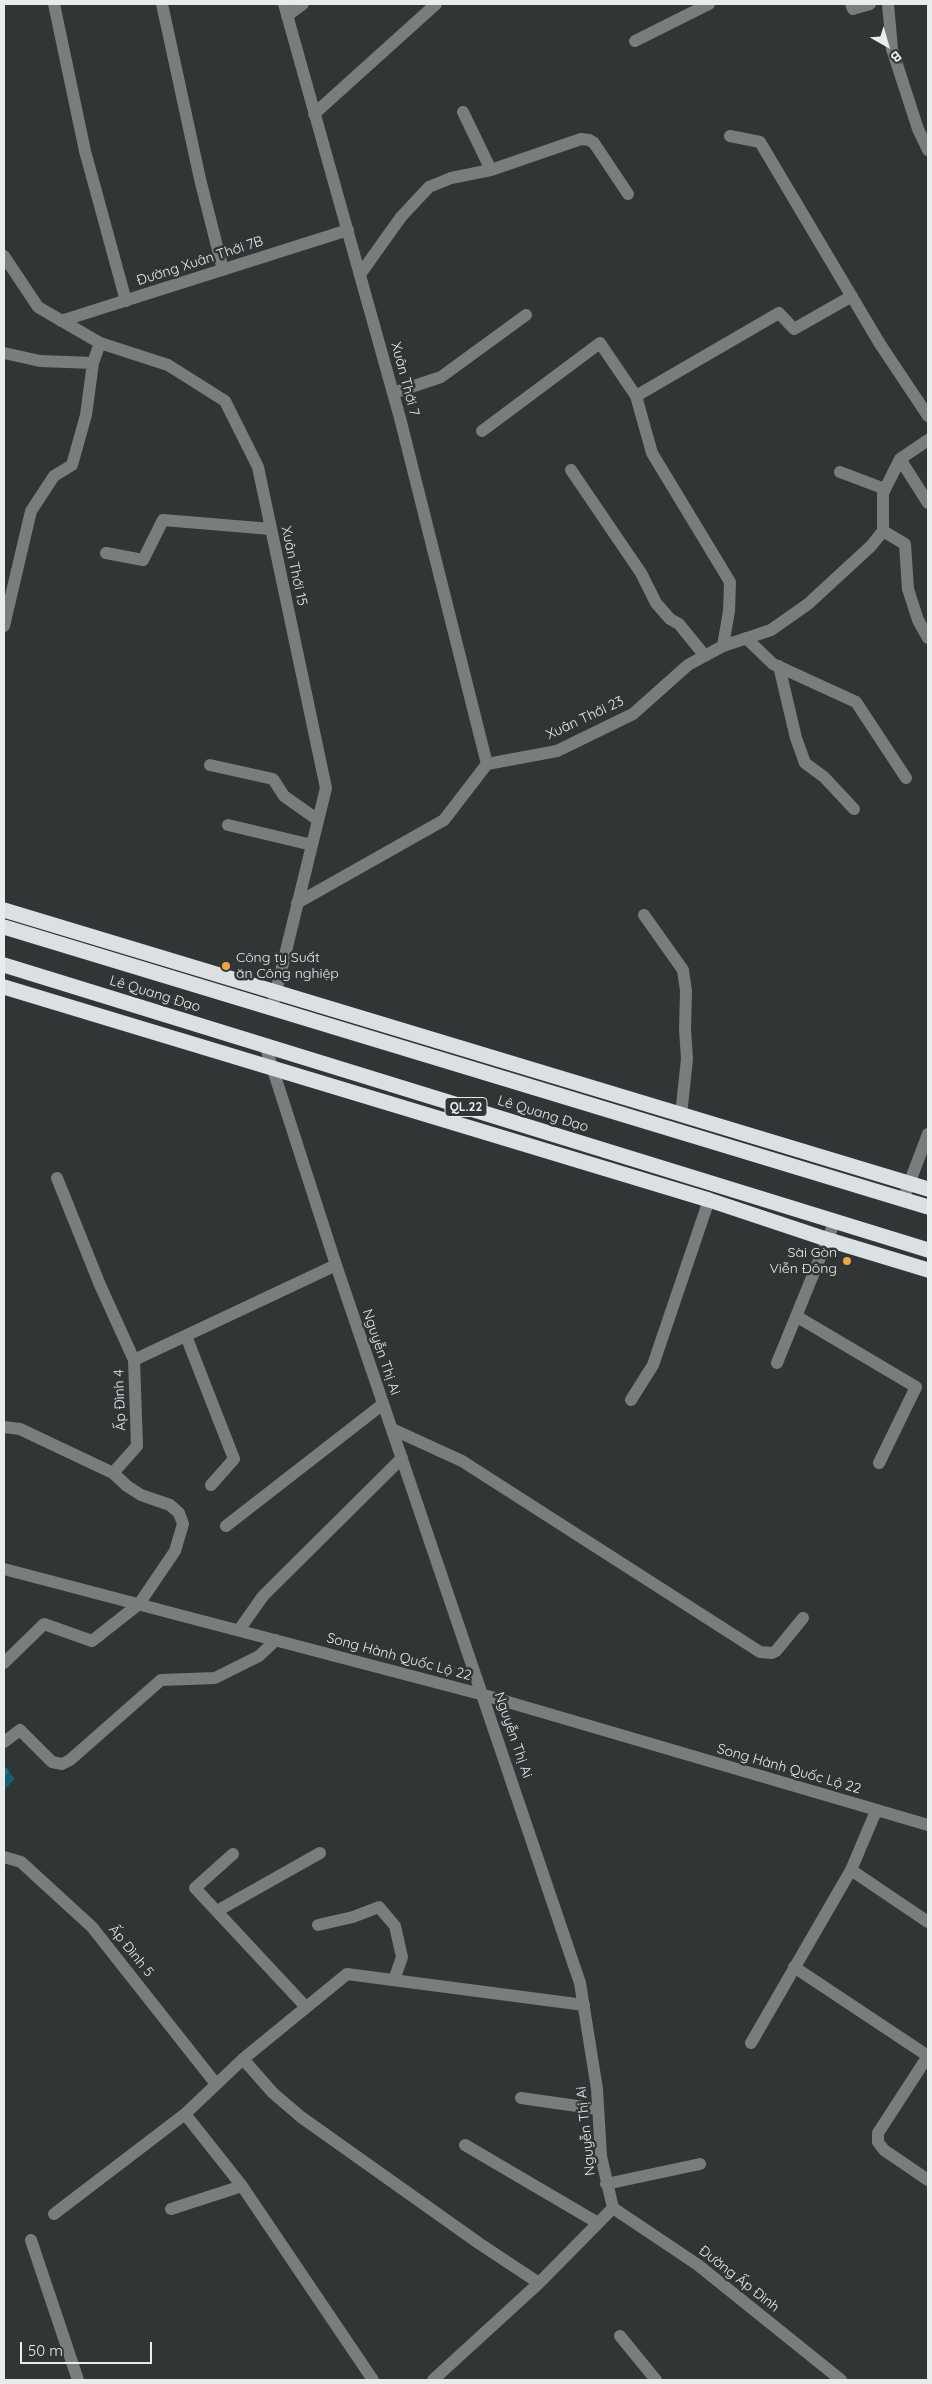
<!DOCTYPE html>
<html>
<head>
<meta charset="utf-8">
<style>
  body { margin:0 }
  #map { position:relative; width:932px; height:2384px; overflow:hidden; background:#303536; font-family:Quicksand,sans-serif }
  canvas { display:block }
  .frame { position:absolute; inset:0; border:5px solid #e9eced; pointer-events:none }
  .north { position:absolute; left:862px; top:20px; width:50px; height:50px; -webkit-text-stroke:4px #303536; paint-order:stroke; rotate:142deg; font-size:14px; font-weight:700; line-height:20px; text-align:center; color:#e9eced }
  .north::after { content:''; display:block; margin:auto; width:18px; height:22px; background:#e9eced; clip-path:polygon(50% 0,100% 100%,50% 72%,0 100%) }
  .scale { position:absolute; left:20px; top:2342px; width:132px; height:22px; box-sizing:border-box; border:2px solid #e9eced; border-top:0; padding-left:6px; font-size:15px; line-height:18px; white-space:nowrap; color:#e9eced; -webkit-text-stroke:4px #303536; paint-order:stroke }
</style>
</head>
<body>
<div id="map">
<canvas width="932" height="2384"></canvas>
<div class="frame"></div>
<div class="north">B</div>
<div class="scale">50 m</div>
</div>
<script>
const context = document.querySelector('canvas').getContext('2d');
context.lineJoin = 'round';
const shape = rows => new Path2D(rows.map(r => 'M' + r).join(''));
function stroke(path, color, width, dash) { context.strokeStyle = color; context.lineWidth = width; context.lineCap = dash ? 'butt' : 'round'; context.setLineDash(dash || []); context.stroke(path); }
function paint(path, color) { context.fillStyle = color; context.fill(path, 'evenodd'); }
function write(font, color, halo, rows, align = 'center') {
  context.font = font + ' Quicksand,sans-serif'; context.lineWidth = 5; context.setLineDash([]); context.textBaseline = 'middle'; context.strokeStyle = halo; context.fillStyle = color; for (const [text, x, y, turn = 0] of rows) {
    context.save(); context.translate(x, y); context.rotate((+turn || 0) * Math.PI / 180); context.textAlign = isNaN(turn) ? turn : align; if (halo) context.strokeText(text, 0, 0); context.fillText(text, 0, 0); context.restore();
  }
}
const minor = shape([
  [54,4,85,151,126,301],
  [162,4,200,179,223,270],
  [284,4,400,418,487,764],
  [851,4,853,9,870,4],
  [888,4,892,49,918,129,928,150],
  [287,16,303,4],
  [635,41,709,4],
  [463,112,491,170],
  [314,114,436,4],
  [730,136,760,142,880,344,928,416],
  [4,256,38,307,100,343,168,365,225,401,258,467,326,788,272,1008],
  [361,273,401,217,429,187,451,178,491,170,581,139,589,140,594,143,628,194],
  [61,321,348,230],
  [4,353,40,361,93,363],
  [393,393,441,377,526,315],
  [636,396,652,453,730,582,729,611,723,646],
  [482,431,600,343,636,396,779,313,794,329,852,296],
  [900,459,928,503],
  [571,470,641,573,656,603,670,619,679,624,705,656],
  [840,472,885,489],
  [883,531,905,544,908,589,918,620,928,638],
  [106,553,143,560,163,520,271,529],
  [4,626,31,511,54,476,72,465,86,415,93,363,100,343],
  [746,638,773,664,856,702,906,778],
  [779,666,796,738,805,763,824,777,854,809],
  [210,765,273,779,284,796,318,820],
  [228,825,312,845],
  [297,903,444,820,487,764,557,751,633,714,688,665,723,646,771,630,808,604,871,546,883,531,883,493,900,459,928,440],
  [644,915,683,970,686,991,685,1029,687,1059,681,1115],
  [265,1045,336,1265,580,1983,597,2089,601,2156,613,2208],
  [57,1178,100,1285,134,1360],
  [906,1192,928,1134],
  [796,1316,916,1387,879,1463],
  [186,1336,234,1459,211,1485],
  [777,1363,835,1221],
  [631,1400,653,1365,709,1200],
  [4,1427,20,1429,113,1473,137,1446,134,1360,336,1265],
  [392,1429,462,1461,760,1652,772,1653,776,1651,803,1618],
  [226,1526,383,1404],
  [4,1569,484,1695,928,1825],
  [239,1630,263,1596,402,1458],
  [4,1663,44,1624,92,1641,139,1604,175,1551,183,1524,179,1513,170,1505,141,1495,127,1486,113,1473],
  [4,1742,20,1730,52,1762,62,1764,70,1760,161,1680,215,1678,259,1656,276,1640],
  [233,1854,195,1888,306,2007],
  [4,1857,21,1862,92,1927,216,2084],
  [851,1870,928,1922],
  [217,1911,320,1853],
  [318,1925,353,1917,379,1907,395,1926,402,1957,394,1980],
  [794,1967,928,2056],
  [751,2043,851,1870,876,1811],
  [928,2056,878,2133,878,2142,884,2150,928,2180],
  [243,2059,273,2093,301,2117,480,2244,539,2283],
  [521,2098,598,2109],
  [185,2114,243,2059,347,1974,584,2005],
  [465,2145,598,2223],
  [606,2184,700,2164],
  [613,2208,698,2265,841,2380],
  [171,2209,242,2186],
  [54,2214,185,2114,242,2186,373,2380],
  [31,2240,78,2380],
  [620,2336,656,2380],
  [433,2380,539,2283,613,2208]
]);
const highway = shape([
  [4,910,928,1189],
  [4,927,928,1207],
  [4,965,928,1250],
  [4,987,709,1200,829,1240,928,1270]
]);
const wall = shape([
  [4,1766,15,1779,4,1790]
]);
const building = shape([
  [4,1766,10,1772,4,1778,4,1766]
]);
const markers = [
  [226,966,5,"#f0a63f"],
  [847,1261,5,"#f0a63f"]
];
const shields = [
  [466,1107,42]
];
const shieldNames = [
  ["QL.22",466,1107]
];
const streetNames = [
  ["Đường Xuân Thới 7B",200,261,-18],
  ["Xuân Thới 7",405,379,75],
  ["Xuân Thới 15",294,566,78],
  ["Xuân Thới 23",585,718,-25],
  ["Lê Quang Đạo",155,994,17],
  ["Lê Quang Đạo",543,1114,17],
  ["Nguyễn Thị Ai",381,1352,71],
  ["Ấp Đình 4",120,1400,-92],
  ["Song Hành Quốc Lộ 22",399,1657,15],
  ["Nguyễn Thị Ai",513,1735,71],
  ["Song Hành Quốc Lộ 22",789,1769,16],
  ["Ấp Đình 5",131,1951,51],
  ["Nguyễn Thị Ai",586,2131,-96],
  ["Đường Ấp Đình",739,2279,38]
];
const poiNames = [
  ["Công ty Suất",236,958],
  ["ăn Công nghiệp",236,974],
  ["Sài Gòn",837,1253,"right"],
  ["Viễn Đông",837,1269,"right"]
];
stroke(minor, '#7a7c7d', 12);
stroke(highway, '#dbe0e2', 15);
paint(wall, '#195d70');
paint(building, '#1d6c82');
stroke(building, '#144c5b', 1);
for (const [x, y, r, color] of markers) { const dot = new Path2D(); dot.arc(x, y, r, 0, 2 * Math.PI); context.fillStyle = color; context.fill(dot); stroke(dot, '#303536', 2); }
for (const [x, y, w] of shields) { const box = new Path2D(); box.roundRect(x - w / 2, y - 9.5, w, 19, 4); context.fillStyle = '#303536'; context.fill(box); stroke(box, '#e9eced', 1); }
write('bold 12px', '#e9eced', null, shieldNames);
write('14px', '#e9eced', '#303536', streetNames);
write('14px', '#e9eced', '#303536', poiNames, 'left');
</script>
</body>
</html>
